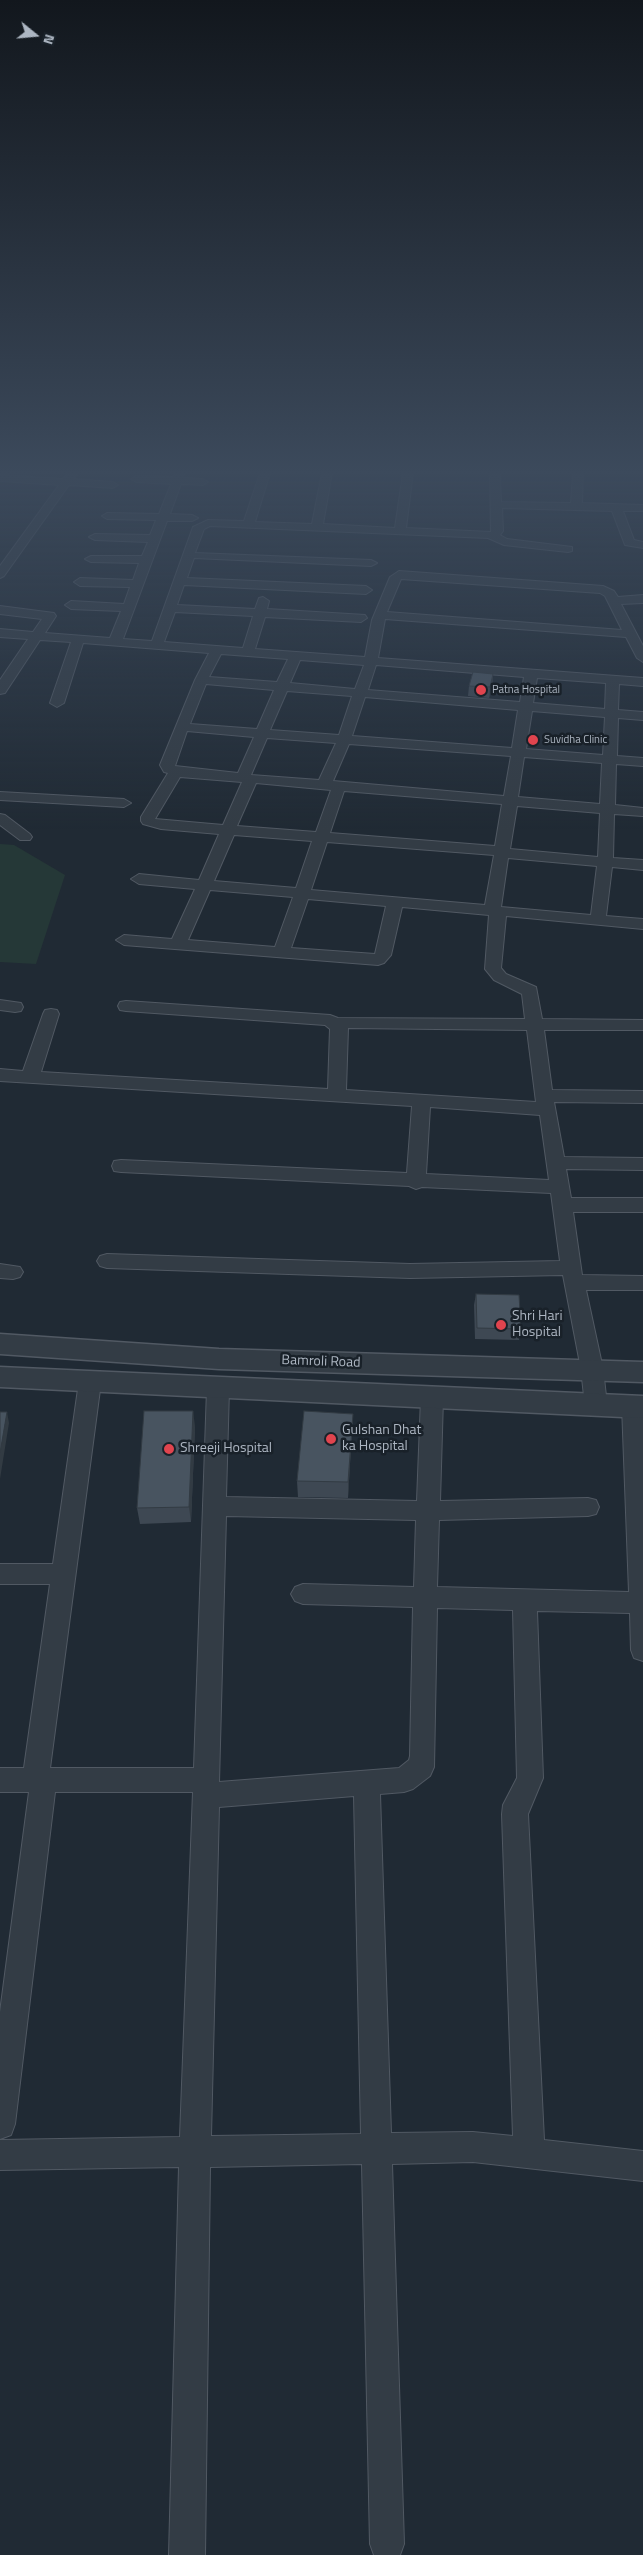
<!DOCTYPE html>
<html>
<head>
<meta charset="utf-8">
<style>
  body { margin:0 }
  #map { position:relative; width:643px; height:2555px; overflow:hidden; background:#202a34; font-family:"Titillium Web",sans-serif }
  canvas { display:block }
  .north { position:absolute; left:10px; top:10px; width:50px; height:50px; -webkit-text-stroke:4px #192129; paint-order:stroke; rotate:107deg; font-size:14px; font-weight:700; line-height:20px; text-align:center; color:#adb6c2 }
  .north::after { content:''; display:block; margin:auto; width:18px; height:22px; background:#adb6c2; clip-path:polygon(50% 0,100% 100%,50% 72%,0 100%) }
</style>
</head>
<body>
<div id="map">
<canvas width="643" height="2555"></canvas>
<div class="north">N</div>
</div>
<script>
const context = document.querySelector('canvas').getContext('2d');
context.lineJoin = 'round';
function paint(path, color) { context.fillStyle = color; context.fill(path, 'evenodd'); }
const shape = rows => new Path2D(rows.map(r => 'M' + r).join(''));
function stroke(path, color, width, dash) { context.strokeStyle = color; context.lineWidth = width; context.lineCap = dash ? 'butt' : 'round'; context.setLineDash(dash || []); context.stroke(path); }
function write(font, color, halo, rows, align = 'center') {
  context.font = font + ' "Titillium Web",sans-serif'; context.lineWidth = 5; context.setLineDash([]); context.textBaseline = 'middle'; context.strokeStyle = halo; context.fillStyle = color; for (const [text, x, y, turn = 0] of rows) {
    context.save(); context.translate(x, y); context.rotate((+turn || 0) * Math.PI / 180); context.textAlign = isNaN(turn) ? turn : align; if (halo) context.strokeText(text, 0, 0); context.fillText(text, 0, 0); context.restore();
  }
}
const green = shape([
  [0,844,14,845,65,875,36,964,0,962]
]);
const minor = shape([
  [68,473,78,473,74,479,113,482,118,485,113,488,69,485,4,576,0,578,0,566,59,485,0,481,0,475,63,479,68,473],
  [175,473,185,473,183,478,203,479,208,482,203,485,181,484,170,514,192,515,198,518,192,521,167,521,123,639,152,641,193,527,208,520,244,521,260,473,270,473,255,522,312,524,322,473,332,473,323,524,395,528,403,473,413,473,406,528,491,532,490,473,500,473,501,502,571,503,573,473,583,473,582,503,643,505,643,511,623,511,634,540,643,542,643,548,625,545,612,511,502,508,503,531,500,535,507,539,572,547,572,551,568,552,504,545,488,538,210,526,204,529,195,553,371,560,377,563,371,566,194,558,187,578,366,586,372,590,366,594,184,585,177,605,255,609,259,598,263,597,269,601,267,609,365,615,367,618,361,622,265,617,255,649,365,657,372,620,390,577,399,571,603,586,614,591,618,597,643,595,643,603,621,604,643,646,643,662,637,658,626,637,385,619,378,658,643,678,643,686,619,684,618,710,643,712,643,720,618,718,617,756,643,758,643,766,616,764,615,805,643,808,643,816,614,814,613,858,643,860,643,870,612,867,606,916,643,919,643,929,506,916,501,968,506,974,536,987,542,1019,643,1020,643,1030,544,1030,552,1090,643,1091,643,1103,554,1102,564,1157,643,1158,643,1170,566,1169,571,1198,643,1198,643,1212,573,1212,582,1275,643,1276,643,1290,586,1290,603,1369,607,1405,604,1411,596,1413,588,1411,585,1405,581,1369,563,1275,410,1278,107,1268,100,1266,97,1261,100,1256,107,1254,410,1264,560,1261,551,1193,422,1187,416,1189,409,1186,121,1172,114,1171,112,1166,114,1161,121,1160,407,1173,412,1106,0,1081,0,1069,23,1071,43,1014,45,1010,51,1009,57,1010,59,1014,41,1072,328,1089,330,1029,325,1025,126,1011,120,1010,118,1006,120,1002,126,1001,330,1015,338,1018,525,1019,522,994,494,980,485,969,489,915,402,907,391,955,384,963,378,965,124,945,116,940,124,935,172,939,195,889,139,884,131,879,139,874,199,880,219,834,161,829,143,824,141,821,141,817,168,773,164,772,160,765,195,680,209,653,83,643,64,703,57,707,50,703,71,642,40,640,5,693,0,694,0,680,28,639,0,637,0,629,33,632,42,619,0,614,0,606,54,613,56,616,45,633,110,638,121,611,71,609,65,605,71,601,124,604,130,587,80,586,74,582,80,578,133,580,139,563,91,562,85,559,91,556,142,556,148,542,95,540,89,537,95,534,150,535,156,520,107,519,102,516,107,513,159,514,171,484,136,482,131,479,136,476,173,477,175,473],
  [401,579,600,593,605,596,622,630,387,612,401,579],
  [175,612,253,616,243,648,164,642,175,612],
  [221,654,248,656,288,659,277,682,209,677,221,654],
  [300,660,364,665,355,689,290,683,300,660],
  [376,665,524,677,520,702,368,690,376,665],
  [537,678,606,683,605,709,533,703,537,678],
  [206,684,274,690,257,729,190,724,206,684],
  [287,691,352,696,339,735,270,730,287,691],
  [365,697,518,710,512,748,352,736,365,697],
  [532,711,605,717,603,755,526,749,532,711],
  [187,731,254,737,238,773,175,766,187,731],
  [267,738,336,743,319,780,251,775,267,738],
  [349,744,511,756,504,796,333,781,349,744],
  [524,757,602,763,600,804,518,797,524,757],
  [180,777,242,782,223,825,155,819,180,777],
  [256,783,331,790,316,832,237,826,256,783],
  [344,791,502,804,495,846,330,833,344,791],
  [517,806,600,813,598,857,510,849,517,806],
  [234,835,312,841,296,888,214,881,234,835],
  [327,842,494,855,485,905,311,890,327,842],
  [508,858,597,866,591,915,501,907,508,858],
  [210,890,293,897,275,947,188,940,210,890],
  [308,899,386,906,375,954,291,948,308,899],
  [348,1028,527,1030,536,1102,346,1090,348,1028],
  [430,1107,540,1115,549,1180,426,1174,430,1107],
  [0,792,124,799,131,803,124,807,0,800,0,792],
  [0,814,5,815,30,834,32,837,30,840,20,840,0,825,0,814],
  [0,1000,21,1003,23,1007,21,1011,15,1012,0,1010,0,1000],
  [0,1264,20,1267,23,1272,20,1277,13,1279,0,1278,0,1264],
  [90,1374,98,1376,101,1382,50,1768,194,1768,207,1389,210,1383,218,1381,226,1383,229,1389,226,1497,417,1501,421,1398,424,1392,432,1390,440,1392,443,1398,440,1501,588,1498,596,1500,599,1507,596,1514,588,1516,439,1520,437,1587,629,1592,622,1406,625,1400,633,1398,641,1400,643,1405,643,1661,634,1658,631,1650,630,1613,537,1611,543,1778,528,1814,544,2140,643,2151,643,2181,473,2162,392,2164,404,2544,400,2555,374,2555,370,2544,362,2164,210,2167,205,2555,169,2555,179,2167,0,2170,0,2140,180,2137,193,1792,55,1792,15,2124,11,2135,0,2139,0,2012,29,1792,0,1792,0,1768,24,1768,50,1584,0,1584,0,1564,53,1564,79,1382,82,1376,90,1374],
  [226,1516,416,1520,414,1587,303,1584,295,1587,291,1594,295,1601,303,1604,413,1607,410,1756,409,1760,399,1768,219,1782,226,1516],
  [437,1608,513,1610,517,1778,503,1805,502,1814,513,2136,473,2132,391,2133,380,1794,404,1792,413,1789,430,1776,434,1767,437,1608],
  [354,1796,361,2134,211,2136,219,1807,354,1796]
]);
const tertiary = shape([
  [0,1334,219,1349,643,1362,643,1382,219,1369,0,1354,0,1334],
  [0,1367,643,1396,643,1418,0,1387,0,1367]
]);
const wall = shape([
  [493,674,493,685,489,698,468,696,469,686],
  [476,1294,521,1329,519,1340,475,1339,474,1305],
  [195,1426,191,1522,140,1524,137,1508],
  [352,1430,348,1498,298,1497,297,1481]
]);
const shadedWall = shape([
  [493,674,493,685,489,698,490,687],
  [193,1411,195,1426,191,1522,189,1507],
  [7,1412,9,1423,0,1479,0,1453],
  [353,1414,352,1430,348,1498,348,1482]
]);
const building = shape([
  [473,672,493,674,490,687,469,686,473,672],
  [476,1294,519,1295,521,1329,477,1328,476,1294],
  [144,1411,193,1411,189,1507,137,1508,144,1411],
  [304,1411,353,1414,348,1482,297,1481,304,1411],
  [0,1412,7,1412,0,1453,0,1412]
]);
const markers = [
  [481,690,6,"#e0444e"],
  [533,740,6,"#e0444e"],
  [501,1325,6,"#e0444e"],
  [331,1439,6,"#e0444e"],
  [169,1449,6,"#e0444e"]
];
const farPoinames = [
  ["Patna Hospital",492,690],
  ["Suvidha Clinic",544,740]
];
const poiNames = [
  ["Shri Hari",512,1317],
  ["Hospital",512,1333],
  ["Gulshan Dhat",342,1431],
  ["ka Hospital",342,1447],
  ["Shreeji Hospital",180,1449]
];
const streetNames = [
  ["Bamroli Road",321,1362,2]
];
paint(green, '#253837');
stroke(minor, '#515963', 2);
stroke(tertiary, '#515963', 3);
paint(minor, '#333c45');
paint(tertiary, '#333c45');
paint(wall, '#3e4853');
paint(shadedWall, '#323b43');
paint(building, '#485460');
stroke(building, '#323b43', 1);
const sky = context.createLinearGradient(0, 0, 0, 830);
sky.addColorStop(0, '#12171d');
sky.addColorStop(0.57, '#3c4a5c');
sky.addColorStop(1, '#3c4a5c00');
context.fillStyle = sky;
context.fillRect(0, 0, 643, 830);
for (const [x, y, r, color] of markers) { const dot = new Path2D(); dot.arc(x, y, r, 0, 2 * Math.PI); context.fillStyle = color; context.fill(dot); stroke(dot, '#192129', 2); }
write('11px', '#adb6c2', '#192129', farPoinames, 'left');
write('14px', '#adb6c2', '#192129', poiNames, 'left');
write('14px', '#adb6c2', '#192129', streetNames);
</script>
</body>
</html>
